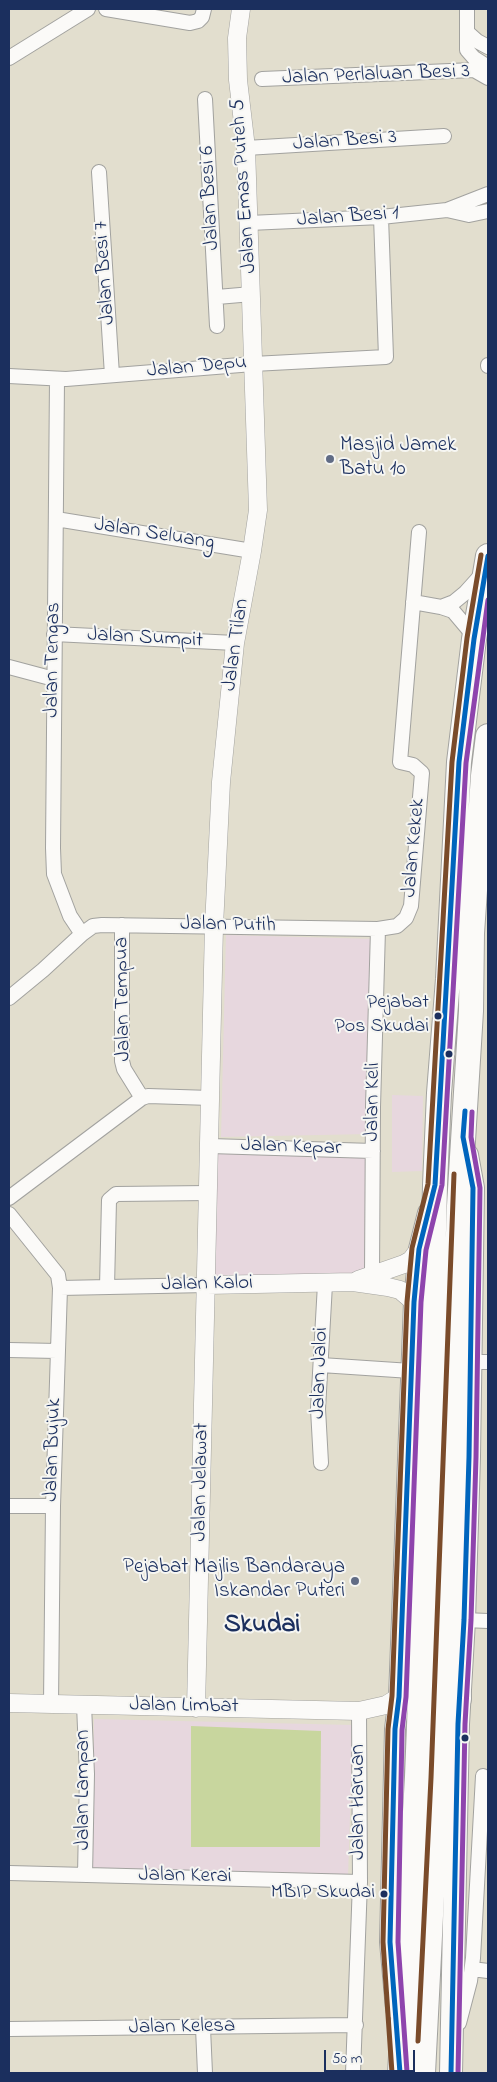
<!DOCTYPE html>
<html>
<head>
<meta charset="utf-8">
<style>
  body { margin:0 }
  #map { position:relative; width:497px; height:2082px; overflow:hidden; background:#e2dece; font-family:"Indie Flower",sans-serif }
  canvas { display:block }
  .frame { position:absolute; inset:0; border:10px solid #1b2f5e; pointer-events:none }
  .scale { position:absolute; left:324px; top:2050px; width:91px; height:22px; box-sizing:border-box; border:2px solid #1b2f5e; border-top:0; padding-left:6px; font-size:15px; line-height:18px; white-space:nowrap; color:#1b2f5e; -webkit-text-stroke:4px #f6f6f2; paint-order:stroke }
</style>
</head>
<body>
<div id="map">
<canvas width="497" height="2082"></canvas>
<div class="frame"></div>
<div class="scale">50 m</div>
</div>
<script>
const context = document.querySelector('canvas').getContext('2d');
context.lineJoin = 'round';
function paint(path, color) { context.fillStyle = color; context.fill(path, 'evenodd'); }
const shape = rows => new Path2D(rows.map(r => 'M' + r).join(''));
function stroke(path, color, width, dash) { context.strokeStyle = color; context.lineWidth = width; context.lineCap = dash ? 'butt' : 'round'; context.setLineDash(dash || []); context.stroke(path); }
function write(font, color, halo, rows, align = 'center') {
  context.font = font + ' "Indie Flower",sans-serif'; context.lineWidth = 4; context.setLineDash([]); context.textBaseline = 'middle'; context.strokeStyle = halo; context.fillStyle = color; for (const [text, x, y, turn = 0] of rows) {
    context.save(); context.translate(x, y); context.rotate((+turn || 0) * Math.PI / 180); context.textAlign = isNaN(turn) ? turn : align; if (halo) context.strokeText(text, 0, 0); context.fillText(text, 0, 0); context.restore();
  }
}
const built = shape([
  [226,935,376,939,370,1134,221,1137],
  [392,1095,423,1096,422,1171,392,1172],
  [217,1151,369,1155,367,1270,351,1275,214,1278],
  [94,1719,353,1725,348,1877,91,1868]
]);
const green = shape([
  [191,1726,321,1731,320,1847,191,1847]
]);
const minor = shape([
  [106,9,190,23,198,21,202,17,204,9],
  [467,9,467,50,474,58,488,67],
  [467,32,477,41,488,47],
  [9,58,88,9],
  [262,79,474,70,488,78],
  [205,99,217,326],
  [246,148,444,136],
  [99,172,112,375],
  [447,210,469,215,488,211],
  [249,223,381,217,447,210,488,194],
  [217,297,252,294],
  [488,366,488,365],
  [9,376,66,379,253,364,386,357,381,217],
  [57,379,53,848,54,874,70,916,82,934],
  [56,519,252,551],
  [413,602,441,607,453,611,469,630,474,639],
  [441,607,454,602,465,593,483,573],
  [54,634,235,643],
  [9,667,54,679],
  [122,925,122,1061,124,1069,142,1098],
  [9,998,43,970,82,934,93,926,102,925,378,929,397,926,406,918,411,906,422,773,413,765,400,762,419,532],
  [210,1146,373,1151],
  [9,1198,142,1098,148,1096,211,1098],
  [9,1214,58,1275,60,1288,53,1506,51,1704],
  [372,1275,373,1107,378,929],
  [107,1287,109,1200,116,1194,209,1193],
  [60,1288,207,1285],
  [9,1350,57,1351],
  [470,1362,488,1362],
  [321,1365,411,1371],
  [321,1463,318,1409,325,1284],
  [9,1506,53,1506],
  [464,1620,488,1621],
  [84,1705,87,1774,85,1875],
  [9,1873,360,1882],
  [472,1969,488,1971],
  [459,2023,470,1981,473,1958,483,1776],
  [203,2028,205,2073],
  [9,2029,356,2025],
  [353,2073,360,1882,359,1711]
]);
const tertiary = shape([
  [358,1280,404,1264,411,1260,419,1249],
  [207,1285,353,1282,388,1287,400,1290,414,1302],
  [9,1703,359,1711,386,1705,399,1697],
  [196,1708,214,926,221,782,235,643,252,551,258,510,246,148,238,80,237,38,241,9]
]);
const secondary = shape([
  [396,2009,390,1942,395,1729,399,1697,414,1302,419,1249,428,1213]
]);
const primary = shape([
  [451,2073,458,1724,464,1620,469,1457,473,1188,467,1155]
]);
const trunk = shape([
  [457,1656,459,1699],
  [400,2073,417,1777,428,1496,435,1185,439,1093,448,979,459,762,474,639,488,556],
  [423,2073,438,1778,459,1206,471,1011,472,933,483,776,488,736]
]);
const bus1 = shape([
  [400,2073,390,1942,395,1729,399,1697,414,1302,419,1249,435,1185,459,762,474,639,488,556],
  [451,2073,458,1724,464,1620,469,1457,473,1188,463,1137,465,1111]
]);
const bus2 = shape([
  [407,2072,398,1942,402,1730,406,1697,421,1302,426,1250,442,1185,466,763,488,600],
  [458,2073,465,1724,471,1620,476,1457,480,1188,471,1137,472,1112]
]);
const bus3 = shape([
  [418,2041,431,1778,454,1174],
  [392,2073,383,1942,388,1729,392,1696,407,1302,412,1248,428,1184,452,762,467,638,481,555]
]);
const markers = [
  [330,459,5,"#616c85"],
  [438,1016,4.5,"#1b2f5e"],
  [449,1054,4.5,"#1b2f5e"],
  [355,1581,5,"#616c85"],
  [465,1738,4.5,"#1b2f5e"],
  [384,1894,4.5,"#1b2f5e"]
];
const busNames = [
  ["Pejabat",429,1004],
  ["Pos Skudai",429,1028],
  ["MBIP Skudai",375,1894]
];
const streetNames = [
  ["Jalan Perlaluan Besi 3",376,76,-2],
  ["Jalan Besi 3",345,142,-4],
  ["Jalan Emas Puteh 5",245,186,-94],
  ["Jalan Besi 6",211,198,-93],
  ["Jalan Besi 1",348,218,-4],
  ["Jalan Besi 7",106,273,-94],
  ["Jalan Depu",197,368,-5],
  ["Jalan Seluang",154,535,9],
  ["Jalan Sumpit",145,639,3],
  ["Jalan Tilan",237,645,-82],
  ["Jalan Tengas",54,660,-89],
  ["Jalan Kekek",415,848,-85],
  ["Jalan Putih",228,926,1],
  ["Jalan Tempua",124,999,-91],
  ["Jalan Keli",374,1102,-89],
  ["Jalan Kepar",291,1148,2],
  ["Jalan Kaloi",207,1285,-1],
  ["Jalan Jaloi",321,1373,-88],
  ["Jalan Bujuk",54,1450,-88],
  ["Jalan Jelawat",202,1482,-89],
  ["Jalan Limbat",184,1707,1],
  ["Jalan Lampan",85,1790,-90],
  ["Jalan Haruan",360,1802,-90],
  ["Jalan Kerai",185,1877,1],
  ["Jalan Kelesa",182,2028,-1]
];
const poiNames = [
  ["Masjid Jamek",340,447],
  ["Batu 10",340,471],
  ["Pejabat Majlis Bandaraya",345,1569,"right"],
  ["Iskandar Puteri",345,1593,"right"]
];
const districtNames = [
  ["Skudai",262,1627]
];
paint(built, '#e7d7de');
paint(green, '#c8d69e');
stroke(minor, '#a2a29f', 16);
stroke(tertiary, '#a2a29f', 19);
stroke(secondary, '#a2a29f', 22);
stroke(primary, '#a2a29f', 24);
stroke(trunk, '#a2a29f', 26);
stroke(minor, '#fbfaf8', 14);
stroke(tertiary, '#fbfaf8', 18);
stroke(secondary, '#fbfaf8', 20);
stroke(primary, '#fbfaf8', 22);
stroke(trunk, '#fbfaf8', 24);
stroke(bus1, '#0065bd', 5);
stroke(bus2, '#8e44ad', 5);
stroke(bus3, '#7a4b2a', 5);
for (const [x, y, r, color] of markers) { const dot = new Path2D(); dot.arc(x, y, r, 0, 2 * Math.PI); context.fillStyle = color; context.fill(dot); stroke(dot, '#f6f6f2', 2); }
write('20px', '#1b2f5e', '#f6f6f2', busNames, 'right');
write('21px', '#1b2f5e', '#f6f6f2', streetNames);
write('21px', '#1b2f5e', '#f6f6f2', poiNames, 'left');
write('bold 26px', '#1b2f5e', '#f6f6f2', districtNames);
</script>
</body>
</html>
